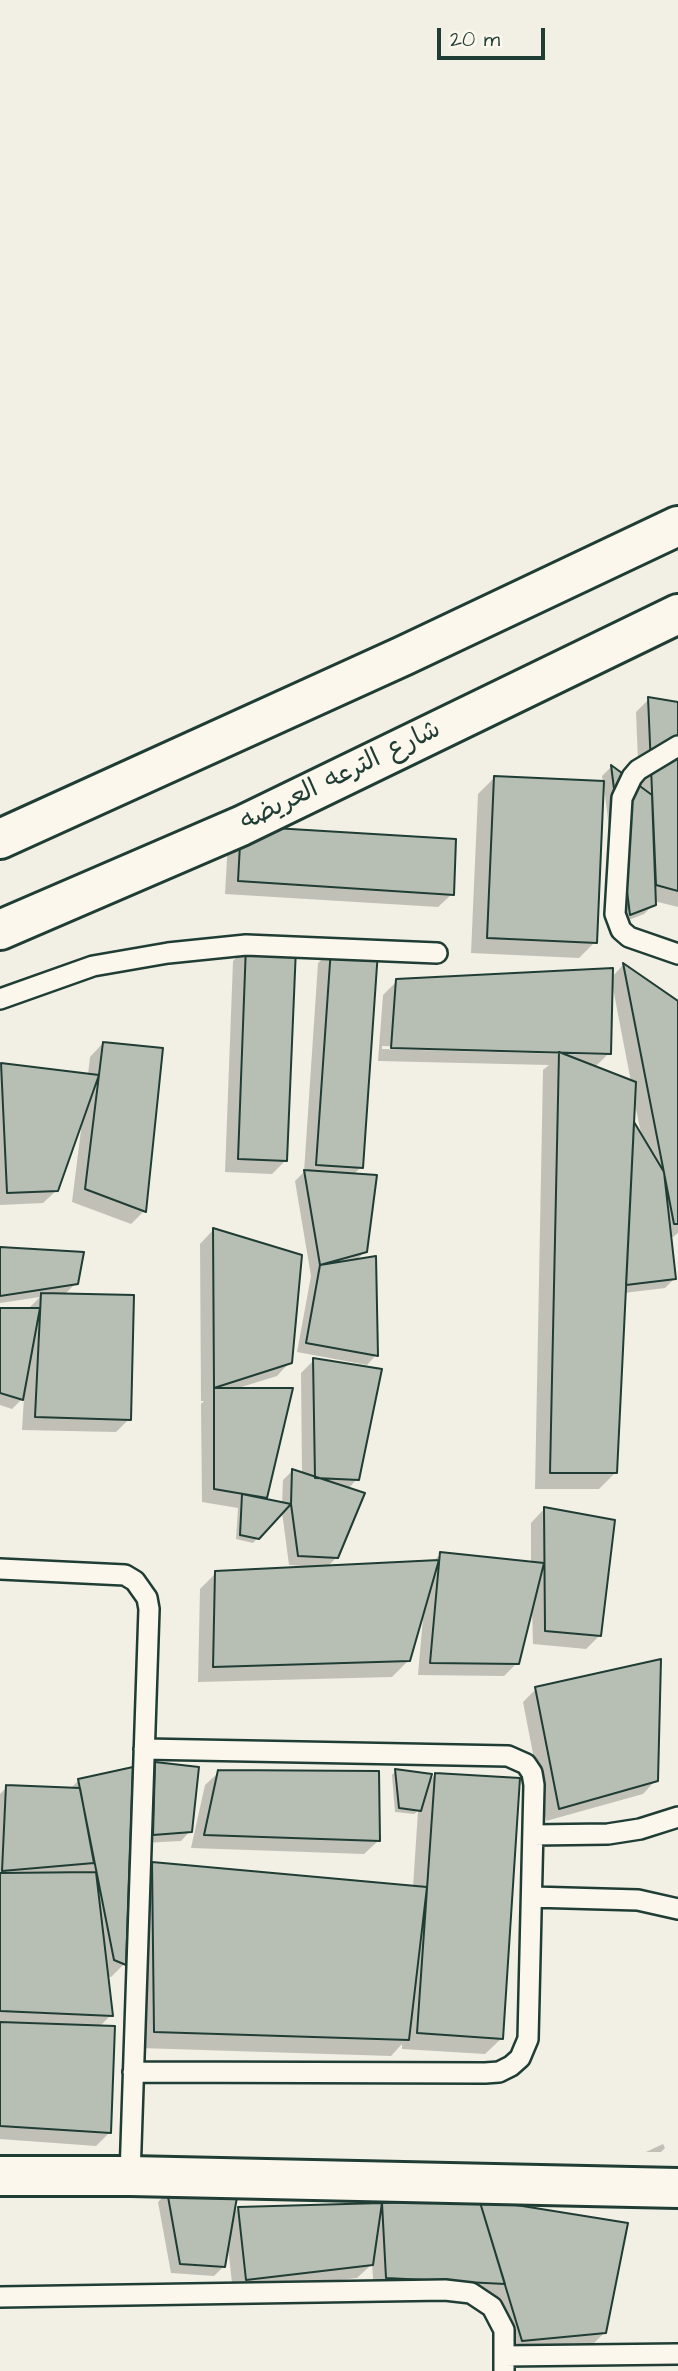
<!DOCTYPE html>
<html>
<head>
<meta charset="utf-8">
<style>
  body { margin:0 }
  #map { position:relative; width:678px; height:2371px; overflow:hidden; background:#f2f0e5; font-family:"Architects Daughter",sans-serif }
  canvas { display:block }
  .scale { position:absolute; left:437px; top:28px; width:108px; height:32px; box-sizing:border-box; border:4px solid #1f3d34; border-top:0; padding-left:9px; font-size:21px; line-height:24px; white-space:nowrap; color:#1f3d34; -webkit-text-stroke:5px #fbf7ec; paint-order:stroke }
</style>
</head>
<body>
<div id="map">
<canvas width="678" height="2371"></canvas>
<div class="scale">20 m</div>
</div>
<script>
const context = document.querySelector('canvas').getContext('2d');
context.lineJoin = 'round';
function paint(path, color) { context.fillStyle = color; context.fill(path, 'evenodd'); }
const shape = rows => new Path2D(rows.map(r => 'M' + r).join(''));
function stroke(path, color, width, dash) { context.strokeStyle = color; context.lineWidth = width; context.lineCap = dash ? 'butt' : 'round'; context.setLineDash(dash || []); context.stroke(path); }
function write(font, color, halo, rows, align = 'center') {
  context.font = font + ' "Architects Daughter","Playpen Sans Arabic",sans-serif'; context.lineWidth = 5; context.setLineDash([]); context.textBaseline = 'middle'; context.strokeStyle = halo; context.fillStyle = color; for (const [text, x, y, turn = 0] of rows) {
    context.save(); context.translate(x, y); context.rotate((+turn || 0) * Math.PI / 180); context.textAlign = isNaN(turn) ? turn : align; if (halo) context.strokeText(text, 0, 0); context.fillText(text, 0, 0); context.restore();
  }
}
const shadow = shape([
  [649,699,678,704,678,907,654,901,654,904,644,914,621,923,604,788,602,789,595,942,579,958,471,953,478,794,494,778,603,782,602,776,611,767,639,787,636,712],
  [228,841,452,894,438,907,225,894],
  [247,947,286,1160,272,1174,225,1172,233,961],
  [332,950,361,1167,353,1175,365,1251,356,1261,376,1355,367,1365,297,1352,311,1276,295,1181,304,1172,318,963],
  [623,965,678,1003,678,1233,673,1237,670,1237,674,1279,665,1288,624,1293,616,1472,599,1489,535,1489,543,1070,549,1065,378,1061,383,995,397,981,611,978],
  [613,988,631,1082,594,1068,609,1053],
  [382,1046,606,1052,606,1055,382,1049],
  [634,1100,642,1138,632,1122],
  [103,1043,144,1211,131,1224,72,1202,82,1122,57,1190,43,1203,0,1205,0,1066,88,1075,90,1057],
  [213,1230,290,1362,277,1376,235,1389,265,1497,263,1500,282,1504,283,1480,292,1471,302,1474,301,1373,314,1360,357,1479,348,1489,336,1558,326,1568,432,1562,441,1554,531,1563,531,1523,544,1509,600,1635,586,1649,533,1644,532,1609,517,1663,504,1676,418,1675,423,1618,421,1618,409,1660,392,1677,198,1682,200,1589,216,1573,303,1569,303,1566,289,1565,282,1512,253,1543,236,1539,238,1508,202,1502,201,1404,204,1401,201,1401,200,1244],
  [0,1248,76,1283,64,1295,129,1419,116,1432,22,1430,24,1397,12,1409,0,1405,0,1310,27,1310,40,1297,0,1303],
  [536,1689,656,1780,643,1794,546,1821,523,1702],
  [155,1764,190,1831,181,1841,144,1843,146,1774],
  [396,1771,428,1782,435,1775,502,2038,485,2054,402,2049,402,2044,391,2056,139,2048,137,1880,153,1864,413,1887,418,1811,414,1814,395,1812,392,1775],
  [219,1772,378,1841,364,1854,191,1848,205,1785],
  [79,1780,124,1964,111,1977,106,1976,111,2015,99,2027,109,2133,96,2146,0,2139,0,1794,7,1787,69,1790],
  [663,2144,665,2148,661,2152,646,2152],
  [168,2192,233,2214,238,2208,380,2207,383,2205,605,2332,591,2346,509,2354,492,2296,374,2291,372,2264,357,2278,233,2292,228,2247,224,2266,214,2276,171,2273,158,2202]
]);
const building = shape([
  [648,697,678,702,678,891,656,885,648,697],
  [611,765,652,795,656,905,630,915,611,765],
  [494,776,604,781,597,943,487,938,494,776],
  [241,826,456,839,454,895,238,881,241,826],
  [246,945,296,948,287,1161,238,1159,246,945],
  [331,948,378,951,363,1168,316,1165,331,948],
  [623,963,678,1001,678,1224,674,1224,623,963],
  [613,968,611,1054,391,1048,396,979,613,968],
  [103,1042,163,1048,146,1212,85,1189,103,1042],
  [559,1052,636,1082,617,1473,550,1473,559,1052],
  [1,1063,99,1075,58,1191,7,1193,1,1063],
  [634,1122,664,1172,676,1279,626,1285,634,1122],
  [304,1170,377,1175,367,1252,320,1265,304,1170],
  [213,1228,302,1255,292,1363,214,1388,213,1228],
  [0,1247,84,1252,78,1284,0,1296,0,1247],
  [376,1256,378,1356,306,1343,320,1265,376,1256],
  [41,1293,134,1295,131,1420,35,1417,41,1293],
  [0,1308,40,1308,23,1400,0,1393,0,1308],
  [313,1358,382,1369,359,1480,315,1478,313,1358],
  [214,1388,293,1388,267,1498,214,1489,214,1388],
  [292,1469,365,1493,338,1558,298,1556,291,1504,292,1469],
  [242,1494,291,1504,259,1539,240,1535,242,1494],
  [544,1507,615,1520,601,1636,545,1631,544,1507],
  [440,1552,544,1563,519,1664,430,1663,440,1552],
  [439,1560,410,1661,213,1667,215,1571,439,1560],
  [661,1659,658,1781,559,1809,535,1687,661,1659],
  [155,1762,199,1767,192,1832,153,1835,155,1762],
  [133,1767,126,1965,114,1960,78,1779,133,1767],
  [395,1769,432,1774,421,1811,399,1808,395,1769],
  [218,1770,379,1771,380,1841,204,1835,218,1770],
  [435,1773,520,1778,503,2039,417,2033,435,1773],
  [6,1785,80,1788,94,1863,2,1871,6,1785],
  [152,1862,427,1887,409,2040,154,2032,152,1862],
  [96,1872,113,2016,0,2011,0,1873,96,1872],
  [0,2022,115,2026,111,2133,0,2126,0,2022],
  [167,2191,237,2197,225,2267,180,2264,167,2191],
  [479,2199,628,2223,606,2333,522,2341,479,2199],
  [479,2199,505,2284,386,2278,382,2203,479,2199],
  [382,2203,373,2265,246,2280,238,2207,382,2203]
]);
const lane = shape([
  [678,746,638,770,632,777,622,798,615,914,621,930,629,937,678,954],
  [0,999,93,966,168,953,246,945,437,953],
  [0,1569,125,1575,135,1581,147,1598,149,1609,130,2176],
  [533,1835,608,1834,640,1829,678,1817],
  [532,1897,638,1900,678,1909],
  [133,2072,485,2073,499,2072,511,2066,520,2058,528,2039,534,1785,532,1773,526,1764,508,1756,144,1749],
  [0,2297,445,2290,471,2293,492,2307,504,2330,504,2371],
  [504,2356,678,2354]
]);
const street = shape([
  [0,839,403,656,678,526],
  [0,930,241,826,678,614],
  [0,2176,130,2176,678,2188]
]);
const streetNames = [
  ["شارع الترعه العريضه",341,777,-26]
];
paint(shadow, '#0003');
paint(building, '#b7beb3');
stroke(building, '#1f3d34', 2);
stroke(lane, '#1f3d34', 24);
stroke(street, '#1f3d34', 44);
stroke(lane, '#fbf7ec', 19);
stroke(street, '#fbf7ec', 38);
write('26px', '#1f3d34', '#fbf7ec', streetNames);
</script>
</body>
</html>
